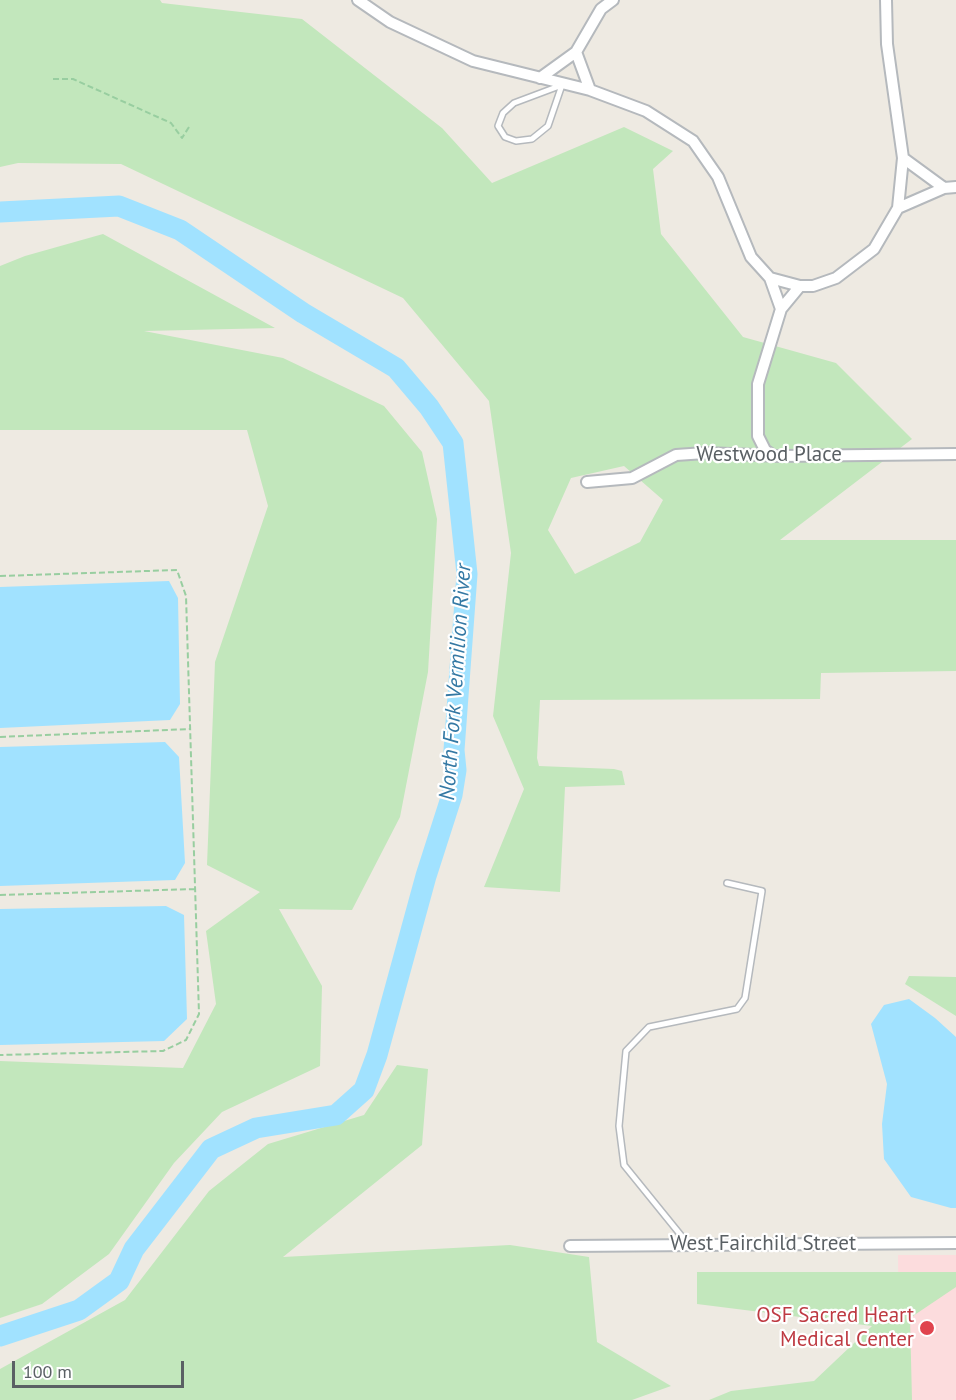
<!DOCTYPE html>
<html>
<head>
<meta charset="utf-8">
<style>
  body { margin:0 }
  #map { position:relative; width:956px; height:1400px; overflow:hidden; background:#eeeae2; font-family:"PT Sans",sans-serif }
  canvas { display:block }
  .scale { position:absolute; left:12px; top:1361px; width:172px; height:27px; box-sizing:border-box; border:3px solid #5a6064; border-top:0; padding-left:8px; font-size:18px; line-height:21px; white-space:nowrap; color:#5a6064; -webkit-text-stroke:4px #fff; paint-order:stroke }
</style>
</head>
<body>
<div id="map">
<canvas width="956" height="1400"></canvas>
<div class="scale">100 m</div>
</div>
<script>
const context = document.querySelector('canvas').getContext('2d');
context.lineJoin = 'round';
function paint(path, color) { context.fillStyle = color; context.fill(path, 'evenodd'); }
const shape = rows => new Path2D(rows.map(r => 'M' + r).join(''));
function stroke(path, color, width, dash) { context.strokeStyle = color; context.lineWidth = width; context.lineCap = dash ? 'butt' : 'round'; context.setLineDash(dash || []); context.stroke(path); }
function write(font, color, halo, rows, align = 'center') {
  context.font = font + ' "PT Sans",sans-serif'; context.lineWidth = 4.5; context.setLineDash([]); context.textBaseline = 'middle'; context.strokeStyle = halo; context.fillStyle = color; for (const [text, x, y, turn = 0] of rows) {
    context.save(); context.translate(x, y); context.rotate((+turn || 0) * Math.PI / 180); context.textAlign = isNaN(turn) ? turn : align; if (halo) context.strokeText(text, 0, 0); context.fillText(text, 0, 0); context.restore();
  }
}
const medical = shape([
  [898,1255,956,1255,956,1400,899,1400]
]);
const green = shape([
  [0,0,160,0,162,3,302,19,442,128,492,183,624,127,673,151,653,169,661,234,743,337,836,363,912,439,780,540,956,540,956,671,821,673,820,699,540,700,537,758,539,766,614,769,622,771,625,785,565,787,560,892,484,887,524,789,493,716,511,553,489,401,403,298,121,164,18,163,0,167],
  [624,466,663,500,640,542,575,574,548,530,571,478],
  [103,234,275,328,144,331,283,358,384,406,422,452,437,519,428,672,400,817,352,910,279,909,322,986,320,1066,222,1112,174,1163,109,1254,42,1304,0,1318,0,1061,183,1068,216,1004,206,931,260,892,207,865,215,662,268,506,247,430,0,430,0,266,25,256],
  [909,976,956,977,956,1016,905,984],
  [397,1065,428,1069,422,1145,283,1257,510,1245,589,1257,597,1342,671,1386,632,1400,0,1400,0,1369,125,1300,209,1191,268,1144,364,1115],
  [697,1272,956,1272,956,1287,910,1318,912,1400,709,1400,731,1391,814,1381,872,1326,697,1304]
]);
const water = shape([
  [169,581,178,598,180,704,170,720,0,728,0,587],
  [165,742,179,757,185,863,175,880,0,886,0,747],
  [166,906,184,915,187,1019,164,1041,0,1045,0,909],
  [909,999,935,1018,956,1037,956,1208,951,1208,911,1197,884,1159,882,1124,887,1084,871,1024,884,1005]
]);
const river = shape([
  [0,212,119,206,180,230,303,313,396,368,429,407,453,443,467,574,454,750,456,770,452,795,426,876,377,1055,364,1090,336,1115,256,1128,211,1149,134,1249,119,1281,79,1310,0,1336]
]);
const path = shape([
  [53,79,73,79,171,123,182,138,189,127],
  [0,576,177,570,186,596,199,1014,186,1040,163,1051,0,1055],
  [0,737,190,729],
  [0,895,195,889]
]);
const service = shape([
  [562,85,548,126,532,139,516,141,505,137,498,126,503,113,514,103,562,85],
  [688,1244,624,1165,619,1126,626,1051,649,1027,737,1009,745,998,762,891,727,883]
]);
const minor = shape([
  [358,0,390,22,473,61,590,90,646,111,693,141,718,177,751,257,770,278,800,286,813,286,836,278,874,249,898,208,944,188,956,187],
  [886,0,887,44,903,158,944,188],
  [576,52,590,90],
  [540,78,576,52,601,9,613,0],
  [898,208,903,158],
  [770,278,781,309],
  [772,455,765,450,758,436,758,384,781,309,800,286],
  [587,482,632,478,676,455,705,453,781,456,956,454],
  [570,1246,956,1243]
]);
const markers = [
  [927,1328,8,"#e0444e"]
];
const streetNames = [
  ["Westwood Place",769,455],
  ["West Fairchild Street",763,1244]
];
const healthNames = [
  ["OSF Sacred Heart",914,1316],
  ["Medical Center",914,1340]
];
const waterNames = [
  ["North Fork Vermilion River",456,682,-86]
];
paint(medical, '#fcdcdd');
paint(green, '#c2e7bc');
paint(water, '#a1e2ff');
stroke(river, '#a1e2ff', 21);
stroke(service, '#b5b9bd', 8);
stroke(minor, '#b5b9bd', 14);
stroke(path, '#98cea0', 2, [6, 3]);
stroke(service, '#fff', 5);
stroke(minor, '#fff', 10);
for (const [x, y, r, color] of markers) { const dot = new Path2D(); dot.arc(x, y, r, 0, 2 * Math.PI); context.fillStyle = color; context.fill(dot); stroke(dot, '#fff', 2); }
write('21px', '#5a6064', '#fff', streetNames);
write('21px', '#be3a42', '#fff', healthNames, 'right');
write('italic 22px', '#3479a4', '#fff', waterNames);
</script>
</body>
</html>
